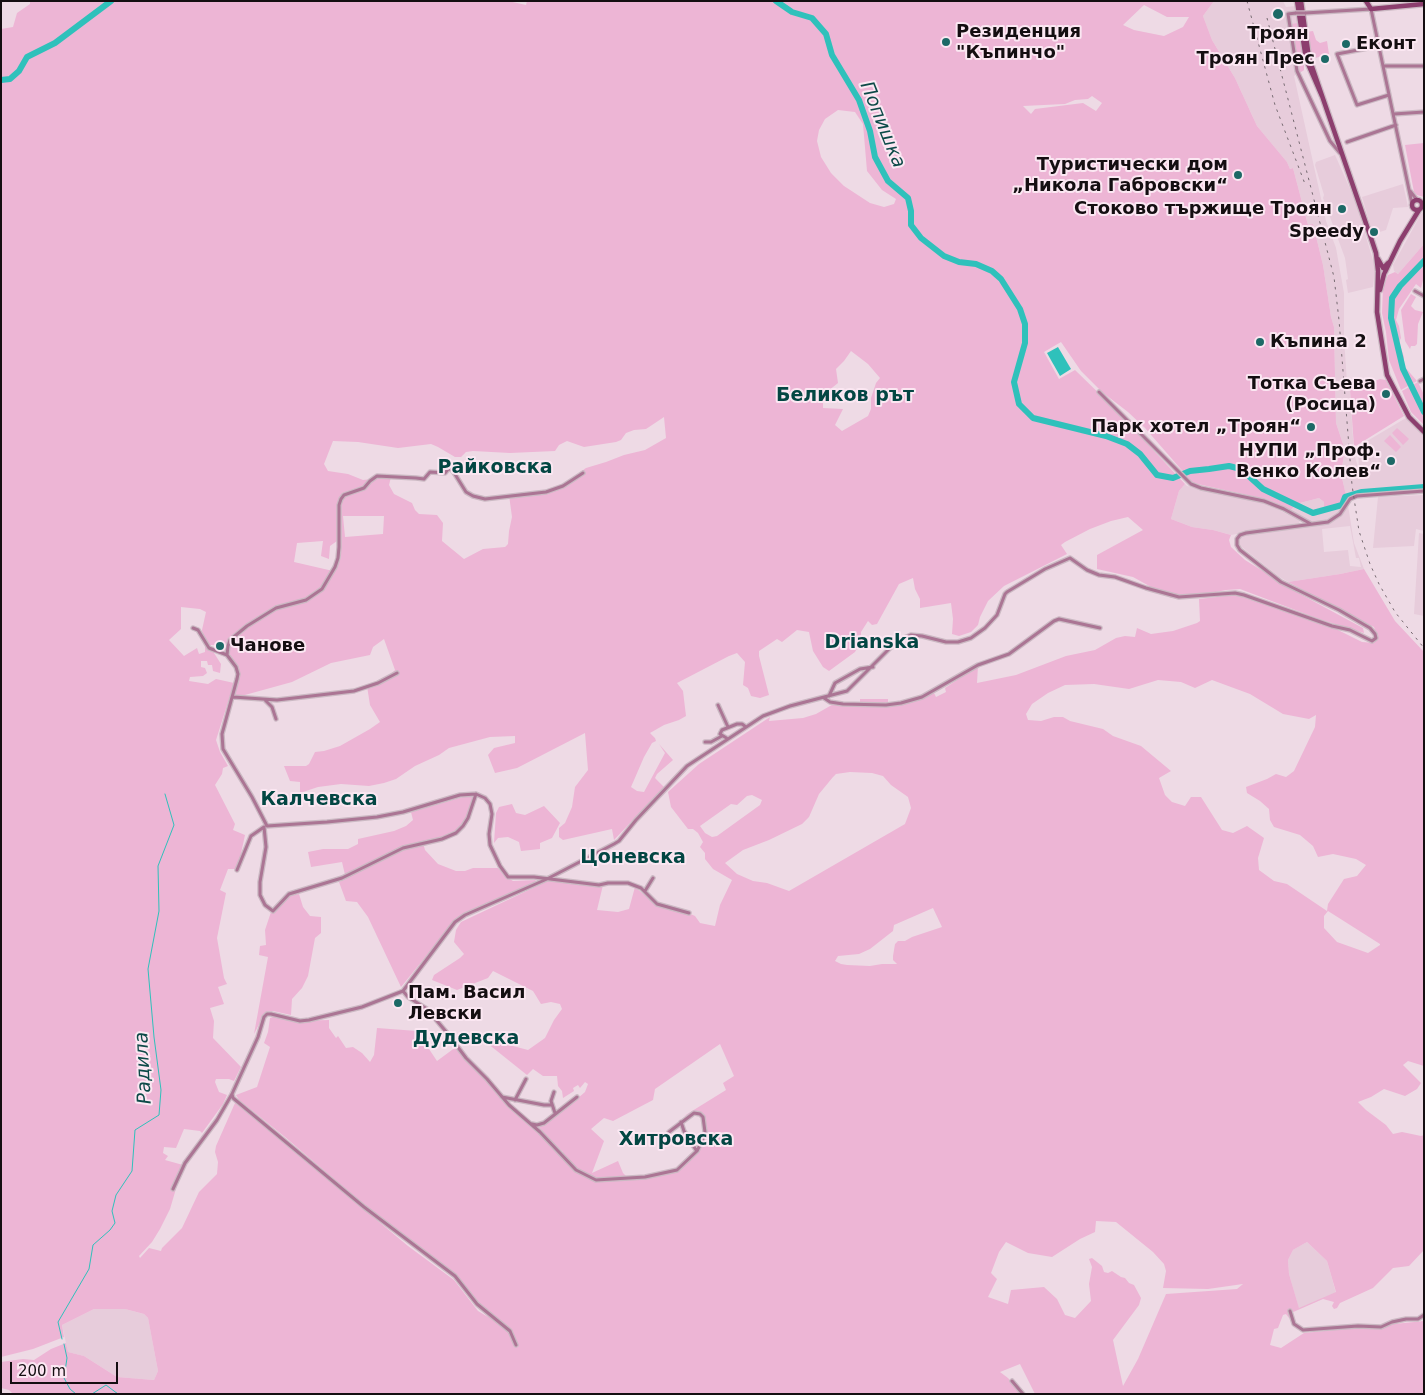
<!DOCTYPE html>
<html>
<head>
<meta charset="utf-8">
<style>
  body { margin:0 }
  #map { position:relative; width:1425px; height:1395px; overflow:hidden; background:#eedae5; font-family:"DejaVu Sans",sans-serif }
  canvas { display:block }
  .frame { position:absolute; inset:0; border:2px solid #140e11; pointer-events:none }
  .scale { position:absolute; left:10px; top:1362px; width:108px; height:22px; box-sizing:border-box; border:2px solid #140e11; border-top:0; padding-left:6px; font-size:15px; line-height:18px; white-space:nowrap; color:#140e11; -webkit-text-stroke:4px #fbe7f2; paint-order:stroke }
</style>
</head>
<body>
<div id="map">
<canvas width="1425" height="1395"></canvas>
<div class="frame"></div>
<div class="scale">200 m</div>
</div>
<script>
const context = document.querySelector('canvas').getContext('2d');
context.lineJoin = 'round';
function paint(path, color) { context.fillStyle = color; context.fill(path, 'evenodd'); }
const shape = rows => new Path2D(rows.map(r => 'M' + r).join(''));
function stroke(path, color, width, dash) { context.strokeStyle = color; context.lineWidth = width; context.lineCap = dash ? 'butt' : 'round'; context.setLineDash(dash || []); context.stroke(path); }
function write(font, color, halo, rows, align = 'center') {
  context.font = font + ' "DejaVu Sans",sans-serif'; context.lineWidth = 4; context.setLineDash([]); context.textBaseline = 'middle'; context.strokeStyle = halo; context.fillStyle = color; for (const [text, x, y, turn = 0] of rows) {
    context.save(); context.translate(x, y); context.rotate((+turn || 0) * Math.PI / 180); context.textAlign = isNaN(turn) ? turn : align; if (halo) context.strokeText(text, 0, 0); context.fillText(text, 0, 0); context.restore();
  }
}
const built = shape([
  [1214,1,1283,1,1286,7,1296,6,1304,70,1294,76,1326,221,1336,248,1344,293,1344,338,1347,383,1350,391,1354,454,1359,470,1358,449,1361,449,1362,444,1406,418,1424,437,1424,486,1360,491,1360,496,1347,499,1354,543,1364,569,1340,574,1288,582,1278,576,1238,544,1238,538,1244,535,1309,522,1291,510,1296,504,1319,498,1324,502,1324,508,1338,505,1347,499,1341,474,1344,455,1343,444,1336,423,1334,327,1331,317,1323,265,1313,224,1308,225,1293,168,1290,169,1287,162,1257,126,1235,78,1212,40,1203,16],
  [1350,526,1356,558,1359,558,1361,567,1350,566,1348,550,1324,552,1322,529],
  [1335,155,1355,200,1375,267,1373,287,1348,293,1346,280,1348,279,1345,258,1323,198,1324,195,1315,165,1316,162],
  [1403,184,1408,207,1393,208,1386,230,1373,234,1362,197],
  [1424,211,1424,244,1398,274,1394,271,1393,265,1421,214],
  [1185,484,1187,486,1266,503,1300,521,1299,523,1231,535,1213,530,1192,527,1171,519,1179,491],
  [1424,495,1424,531,1416,529,1414,546,1373,548,1378,497],
  [1419,533,1424,534,1424,616,1414,614],
  [1307,1242,1327,1261,1336,1293,1299,1309,1289,1274,1288,1260,1293,1250],
  [94,1309,125,1309,144,1314,148,1318,158,1371,154,1380,117,1377,84,1356,68,1352,62,1325]
]);
const green = shape([
  [30,1,508,1,526,5,527,1,1214,1,1203,16,1212,40,1235,78,1257,126,1287,162,1290,169,1293,168,1308,225,1313,224,1323,265,1331,317,1334,327,1336,423,1343,444,1344,455,1341,474,1347,499,1338,505,1324,509,1324,502,1319,498,1296,504,1291,510,1266,499,1193,483,1145,428,1128,412,1102,392,1081,371,1061,342,1044,352,1059,379,1075,370,1112,406,1185,484,1179,491,1171,519,1192,527,1213,530,1231,535,1229,540,1231,547,1245,560,1300,594,1363,628,1364,633,1319,619,1240,589,1226,590,1190,597,1171,598,1133,577,1097,569,1097,555,1143,530,1128,517,1111,521,1090,529,1065,542,1061,545,1067,554,1004,586,988,601,980,617,978,625,971,632,959,636,952,634,953,619,951,603,920,608,920,599,915,589,913,578,899,584,877,624,872,625,868,621,861,632,861,641,855,652,829,671,823,667,813,651,809,632,797,630,782,642,777,639,759,651,759,656,769,695,760,698,751,696,748,688,743,685,745,662,737,653,729,656,677,683,683,691,686,716,679,720,664,725,650,733,655,738,656,741,652,743,644,757,631,787,637,791,644,792,665,753,659,744,673,760,657,774,655,778,664,787,614,840,612,829,563,840,559,837,559,828,565,823,572,807,575,787,588,770,585,733,517,768,495,773,488,755,494,748,515,743,515,736,490,737,449,748,439,755,415,766,396,779,384,783,369,786,341,784,318,787,300,793,300,782,290,781,284,766,306,766,309,764,315,752,324,751,340,746,370,729,380,722,370,705,367,686,391,674,395,670,384,639,373,647,370,655,331,663,292,682,234,698,239,670,237,665,230,656,228,651,230,644,234,638,256,621,283,606,277,605,231,637,225,651,215,645,204,645,202,630,206,612,200,609,181,607,181,629,169,640,184,656,197,648,199,654,205,652,205,646,215,650,214,653,221,664,220,673,213,671,212,665,208,665,207,661,201,661,201,667,205,668,207,673,203,676,190,677,189,681,208,684,216,679,234,683,216,740,220,752,228,766,223,768,222,774,215,785,235,824,233,830,245,835,240,858,235,869,228,869,220,890,226,893,217,938,224,978,227,984,218,987,224,1004,210,1008,214,1021,213,1038,241,1067,234,1081,229,1079,216,1079,215,1082,219,1092,227,1095,223,1104,202,1133,200,1131,184,1129,176,1148,164,1147,163,1153,168,1156,165,1160,183,1165,170,1209,160,1229,152,1242,139,1256,140,1258,149,1248,161,1251,162,1248,182,1228,199,1192,217,1174,218,1162,215,1152,216,1146,235,1103,236,1103,408,1246,454,1280,478,1311,488,1317,476,1306,454,1277,397,1233,285,1137,239,1100,236,1095,257,1087,270,1047,264,1043,268,1032,270,1018,275,1016,294,1021,329,1020,329,1028,336,1038,338,1036,346,1048,353,1047,362,1053,370,1062,374,1055,377,1028,417,1031,437,1061,456,1047,482,1074,505,1101,563,1154,563,1152,535,1126,543,1124,578,1098,585,1092,588,1084,585,1082,580,1088,578,1085,573,1088,574,1091,563,1098,562,1091,558,1086,557,1076,543,1076,533,1069,527,1075,487,1043,495,1041,505,1042,509,1045,528,1050,545,1038,554,1020,562,1009,560,1004,551,1002,541,1004,533,991,493,971,488,978,457,990,432,980,434,975,460,958,464,954,454,942,456,930,461,922,550,880,603,885,597,910,618,912,629,909,635,887,654,903,663,908,686,912,695,916,700,923,715,926,720,905,732,880,713,869,705,859,705,853,700,847,703,842,698,833,693,829,688,829,671,807,668,792,699,764,770,717,769,721,803,718,816,714,837,702,859,707,864,703,860,703,860,699,888,699,888,702,891,706,934,693,936,697,946,692,945,688,978,666,977,683,1016,675,1066,656,1095,650,1116,638,1125,636,1135,637,1137,628,1151,634,1173,631,1197,623,1200,621,1199,599,1217,597,1233,595,1246,598,1334,628,1362,642,1374,643,1377,637,1374,627,1288,582,1340,574,1364,569,1395,621,1424,652,1424,1066,1408,1061,1403,1065,1421,1083,1417,1089,1405,1096,1384,1089,1371,1097,1358,1102,1366,1110,1386,1125,1393,1134,1402,1132,1421,1136,1424,1135,1424,1250,1409,1266,1393,1268,1373,1288,1340,1303,1337,1308,1334,1309,1332,1306,1334,1302,1323,1299,1291,1313,1289,1318,1286,1314,1283,1315,1278,1328,1274,1329,1270,1345,1281,1348,1304,1333,1424,1321,1424,1394,1035,1394,1020,1364,1000,1372,1008,1378,1022,1394,13,1394,9,1390,1,1388,1,1362,23,1359,34,1360,51,1349,66,1343,68,1352,84,1356,117,1377,154,1380,158,1371,148,1318,144,1314,125,1309,94,1309,62,1325,64,1337,33,1349,1,1357,1,29,13,27,17,13,30,4],
  [1144,5,1167,17,1189,17,1183,27,1164,36,1134,30,1123,25],
  [1092,96,1102,103,1096,111,1083,103,1035,109,1031,114,1023,106,1065,104,1075,100,1088,99],
  [838,110,855,112,863,124,867,171,882,190,896,199,894,204,884,207,870,203,844,186,831,173,821,157,817,141,819,130,825,119],
  [851,351,868,364,880,378,876,383,871,398,871,409,868,416,842,431,835,425,843,409,823,408,823,395,838,383,836,369,844,361],
  [664,417,666,438,645,450,624,455,606,462,586,468,559,487,522,497,509,495,512,517,509,531,508,544,505,547,483,549,464,559,442,541,443,523,437,515,419,514,415,510,412,503,394,494,389,485,391,477,363,480,348,474,328,471,324,464,333,441,358,442,398,448,431,444,438,447,455,457,461,457,466,452,473,451,510,453,555,451,559,445,567,441,584,447,616,442,621,440,626,433,634,430,646,429],
  [343,516,384,516,383,534,345,537],
  [323,541,321,556,329,559,330,546,337,541,341,544,341,558,333,571,294,562,297,543],
  [1158,680,1181,682,1195,688,1212,680,1250,694,1283,714,1309,719,1316,715,1315,727,1294,771,1286,777,1276,774,1267,779,1246,787,1247,793,1260,801,1269,809,1270,820,1274,827,1300,835,1313,846,1318,857,1333,854,1356,859,1366,865,1357,876,1344,879,1328,904,1327,911,1287,884,1274,881,1259,870,1258,858,1264,838,1247,826,1233,833,1222,830,1201,797,1191,797,1185,806,1172,802,1165,795,1159,778,1171,771,1141,746,1113,736,1103,729,1070,721,1063,717,1054,717,1041,721,1028,720,1026,714,1032,704,1048,693,1065,685,1094,684,1129,689],
  [850,772,872,773,883,776,891,785,908,797,911,808,905,824,789,891,767,883,753,881,737,874,725,863,743,850,769,840,802,824,809,817,819,794,833,777,836,774],
  [752,795,762,800,760,805,717,836,712,837,705,833,700,826,731,804,737,805,747,796],
  [933,908,942,927,912,937,905,941,898,941,895,944,893,956,893,960,897,964,882,964,870,966,847,965,841,964,835,961,838,956,859,954,870,949,893,931,894,925],
  [1328,911,1380,944,1380,945,1368,953,1337,942,1324,928,1324,916],
  [720,1044,734,1076,723,1083,726,1090,684,1116,697,1111,701,1114,705,1130,700,1146,692,1156,672,1173,627,1177,623,1173,618,1161,592,1173,604,1141,591,1129,604,1118,613,1121,653,1100,655,1089],
  [1096,1221,1116,1222,1153,1252,1164,1264,1166,1271,1163,1288,1208,1289,1243,1284,1237,1289,1166,1294,1138,1359,1123,1386,1113,1340,1139,1305,1141,1298,1134,1285,1129,1283,1125,1278,1121,1277,1112,1271,1108,1273,1104,1272,1102,1266,1092,1258,1089,1259,1092,1267,1089,1284,1091,1301,1075,1318,1065,1315,1057,1299,1044,1287,1011,1290,1008,1304,988,1297,997,1279,991,1273,999,1252,1006,1242,1028,1253,1052,1257,1080,1239,1095,1232],
  [1307,1242,1327,1261,1336,1292,1299,1308,1289,1274,1288,1260,1293,1250],
  [1297,23,1304,65,1304,70,1301,72,1298,70,1296,59,1292,24],
  [1313,31,1316,40,1320,43,1327,41,1329,54,1312,59,1306,32],
  [1424,143,1424,197,1417,195,1414,192,1405,145],
  [1424,244,1424,276,1421,288,1416,284,1399,309,1396,320,1399,326,1401,338,1399,342,1404,357,1404,366,1417,381,1401,390,1389,360,1386,332,1382,313,1383,288,1388,275,1395,272,1398,274],
  [1411,294,1416,297,1411,306,1415,310,1423,312,1418,324,1417,344,1415,346,1411,346,1410,349,1405,341,1401,310],
  [1380,379,1386,380,1404,416,1354,447,1350,390],
  [1418,382,1424,395,1424,425,1411,412,1402,391],
  [1397,428,1409,439,1403,445,1392,433],
  [1390,435,1401,447,1396,452,1384,441],
  [1424,486,1424,490,1360,496,1360,491],
  [463,797,477,797,472,809,456,834,423,843,425,850,438,864,456,871,465,871,473,868,498,868,505,876,513,881,536,880,534,883,464,913,427,955,401,987,368,917,357,902,346,901,339,882,346,879,342,862,311,867,308,852,323,849,348,849,358,844,358,839,394,831,406,826,413,820,411,812],
  [512,804,516,813,525,815,544,806,560,823,552,838,540,843,540,849,521,851,519,842,508,837,498,838,494,843,496,813,499,807],
  [299,894,303,907,310,916,321,917,321,933,315,938,308,976,302,988,292,999,291,1015,273,1011,265,1013,254,1034,268,957,259,955,260,946,266,945,265,930,272,909,290,896]
]);
const water = shape([
  [1058,347,1071,369,1060,376,1047,353]
]);
const stream = shape([
  [62,1339,58,1322,89,1269,93,1245,110,1230,115,1223,112,1211,116,1195,132,1171,135,1130,159,1115,161,1090,154,1037,148,969,159,911,158,866,174,825,165,794],
  [64,1344,67,1358,64,1378,70,1389,76,1394],
  [92,1394,106,1385,118,1394]
]);
const river = shape([
  [776,1,792,12,812,18,826,34,832,55,859,100,870,131,875,157,888,181,908,198,911,211,911,225,921,238,944,256,959,262,976,264,992,271,1001,279,1020,309,1025,324,1025,343,1014,382,1019,404,1033,418,1106,436,1127,444,1140,454,1157,475,1173,478,1190,471,1209,469,1229,466,1241,469,1263,489,1313,513,1342,505,1345,497,1362,492,1424,487],
  [1,80,10,79,19,71,27,57,55,43,111,1],
  [1424,261,1400,286,1392,298,1391,318,1403,369,1424,412]
]);
const street = shape([
  [1296,13,1288,14,1297,71,1330,141,1340,153],
  [1305,13,1371,9,1412,204],
  [1379,46,1337,54,1357,105,1389,95],
  [1383,66,1424,66],
  [1394,114,1424,112],
  [1347,142,1396,125],
  [1410,191,1417,200],
  [1415,291,1424,296],
  [1420,381,1424,379],
  [1099,392,1191,484,1201,488,1264,501,1284,509,1311,524],
  [443,465,453,471,466,492,473,496,485,499,546,492,563,486,583,473],
  [193,628,198,630,209,648,227,655,236,667,238,674,237,679,222,734,223,749,252,797,267,826,327,822,377,817,403,812,460,795,476,794,485,798,490,804,492,814,489,834,490,845,500,866,508,877,534,877,599,885,608,883,628,883,641,888,657,904,689,913],
  [227,655,228,646,230,640,247,626,276,608,306,600,322,589,335,567,338,558,339,547,339,505,341,499,344,495,364,488,370,481,377,476,416,478,424,479,430,472,445,473,449,468],
  [829,696,835,683,860,669,873,667],
  [233,697,277,700,354,691,378,683,397,673],
  [824,698,830,702,843,704,886,705,901,703,922,697,978,665,1009,654,1054,621,1059,619,1100,628],
  [265,700,272,707,276,719],
  [718,705,728,727],
  [728,739,720,734,722,730,737,724,742,724,746,727],
  [705,742,711,742,722,736],
  [264,827,266,847,260,882,260,895,265,905,273,911,289,894,342,878,403,848,442,839,456,833,463,826,468,818,476,794],
  [237,870,251,836,264,827],
  [645,891,653,878],
  [403,991,408,997,427,1009,448,1034,466,1058,487,1079,509,1105,540,1132,576,1170,596,1180,645,1177,677,1170,697,1151,702,1141,705,1132,703,1117,700,1114,694,1113,669,1132],
  [554,1092,551,1101,555,1113],
  [232,1094,233,1098,364,1207,455,1276,477,1304,510,1331,516,1345],
  [502,1097,544,1105,552,1105],
  [515,1100,526,1079],
  [681,1122,684,1131,696,1150],
  [532,1124,537,1125,544,1123,577,1097],
  [173,1189,185,1163,217,1120,232,1094,258,1037,264,1017,267,1014,271,1014,300,1021,309,1020,362,1007,403,991,455,922,465,915,547,879,614,844,619,841,636,820,687,766,763,716,790,706,847,691,897,641,911,635,922,636,946,642,958,642,971,638,985,628,997,615,1005,594,1007,592,1045,569,1070,558,1087,570,1099,575,1115,577,1146,588,1179,597,1235,593,1244,595,1332,626,1350,630,1372,641,1376,638,1375,634,1370,628,1339,610,1281,582,1240,550,1237,545,1237,539,1240,535,1246,533,1328,522,1340,514,1350,499,1357,496,1424,491],
  [1290,1311,1294,1324,1303,1330,1358,1326,1381,1327,1392,1322,1406,1319,1418,1319,1424,1315],
  [1012,1381,1023,1394]
]);
const secondary = shape([
  [1297,1,1306,59,1322,96],
  [1301,1,1309,58,1371,238,1376,253,1378,271],
  [1366,1,1371,9,1424,4],
  '1412 205a5 5 0 1 1 10 0a5 5 0 1 1-10 0Z',
  [1378,259,1383,268,1388,263],
  [1378,272,1377,312,1387,375,1409,417,1424,432],
  [1385,272,1400,241,1419,210],
  [1380,290,1384,274]
]);
const rail = shape([
  [1247,1,1275,105,1305,184],
  [1267,18,1334,277,1339,320,1352,485,1359,531,1370,564,1379,584,1395,612,1424,648]
]);
const streetBridge = shape([
  [1296,13,1305,13]
]);
const markers = [
  [1278,14,6,"#1c6966"],
  [946,42,5,"#1c6966"],
  [1346,44,5,"#1c6966"],
  [1325,59,5,"#1c6966"],
  [1238,175,5,"#1c6966"],
  [1342,209,5,"#1c6966"],
  [1374,232,5,"#1c6966"],
  [1260,342,5,"#1c6966"],
  [1386,394,5,"#1c6966"],
  [1311,427,5,"#1c6966"],
  [1391,461,5,"#1c6966"],
  [220,646,5,"#1c6966"],
  [398,1003,5,"#1c6966"]
];
const poiNames = [
  ["Резиденция",956,32,"left"],
  ["\"Къпинчо\"",956,53,"left"],
  ["Троян",1278,34,"center"],
  ["Еконт",1356,44,"left"],
  ["Троян Прес",1315,59],
  ["Туристически дом",1228,165],
  ["„Никола Габровски“",1228,186],
  ["Стоково тържище Троян",1332,209],
  ["Speedy",1364,232],
  ["Къпина 2",1270,342,"left"],
  ["Тотка Съева",1376,384],
  ["(Росица)",1376,405],
  ["Парк хотел „Троян“",1301,427],
  ["НУПИ „Проф.",1381,451],
  ["Венко Колев“",1381,472],
  ["Чанове",230,646,"left"],
  ["Пам. Васил",408,993,"left"],
  ["Левски",408,1014,"left"]
];
const waterNames = [
  ["Попишка",882,125,68],
  ["Радила",144,1068,-93]
];
const neighbourhoodNames = [
  ["Беликов рът",845,396],
  ["Райковска",495,468],
  ["Drianska",872,643],
  ["Калчевска",319,800],
  ["Цоневска",633,858],
  ["Дудевска",466,1039],
  ["Хитровска",676,1140]
];
paint(built, '#e7ccdb');
paint(green, '#edb5d5');
paint(water, '#2fc1bb');
stroke(stream, '#2fc1bb', 1);
stroke(river, '#2fc1bb', 6);
stroke(street, '#cbb9c3', 5.5);
stroke(secondary, '#cbb9c3', 7);
stroke(street, '#ab7594', 3);
stroke(secondary, '#8c3e6e', 4.5);
stroke(rail, '#766a71', 1, [2.5, 5]);
stroke(streetBridge, '#cbb9c3', 5.5, []);
stroke(streetBridge, '#ab7594', 3);
for (const [x, y, r, color] of markers) { const dot = new Path2D(); dot.arc(x, y, r, 0, 2 * Math.PI); context.fillStyle = color; context.fill(dot); stroke(dot, '#fbe7f2', 2); }
write('bold 18px', '#140e11', '#fbe7f2', poiNames, 'right');
write('italic 19px', '#0c4a48', '#fbe7f2', waterNames);
write('bold 19px', '#034643', '#fbe7f2', neighbourhoodNames);
</script>
</body>
</html>
